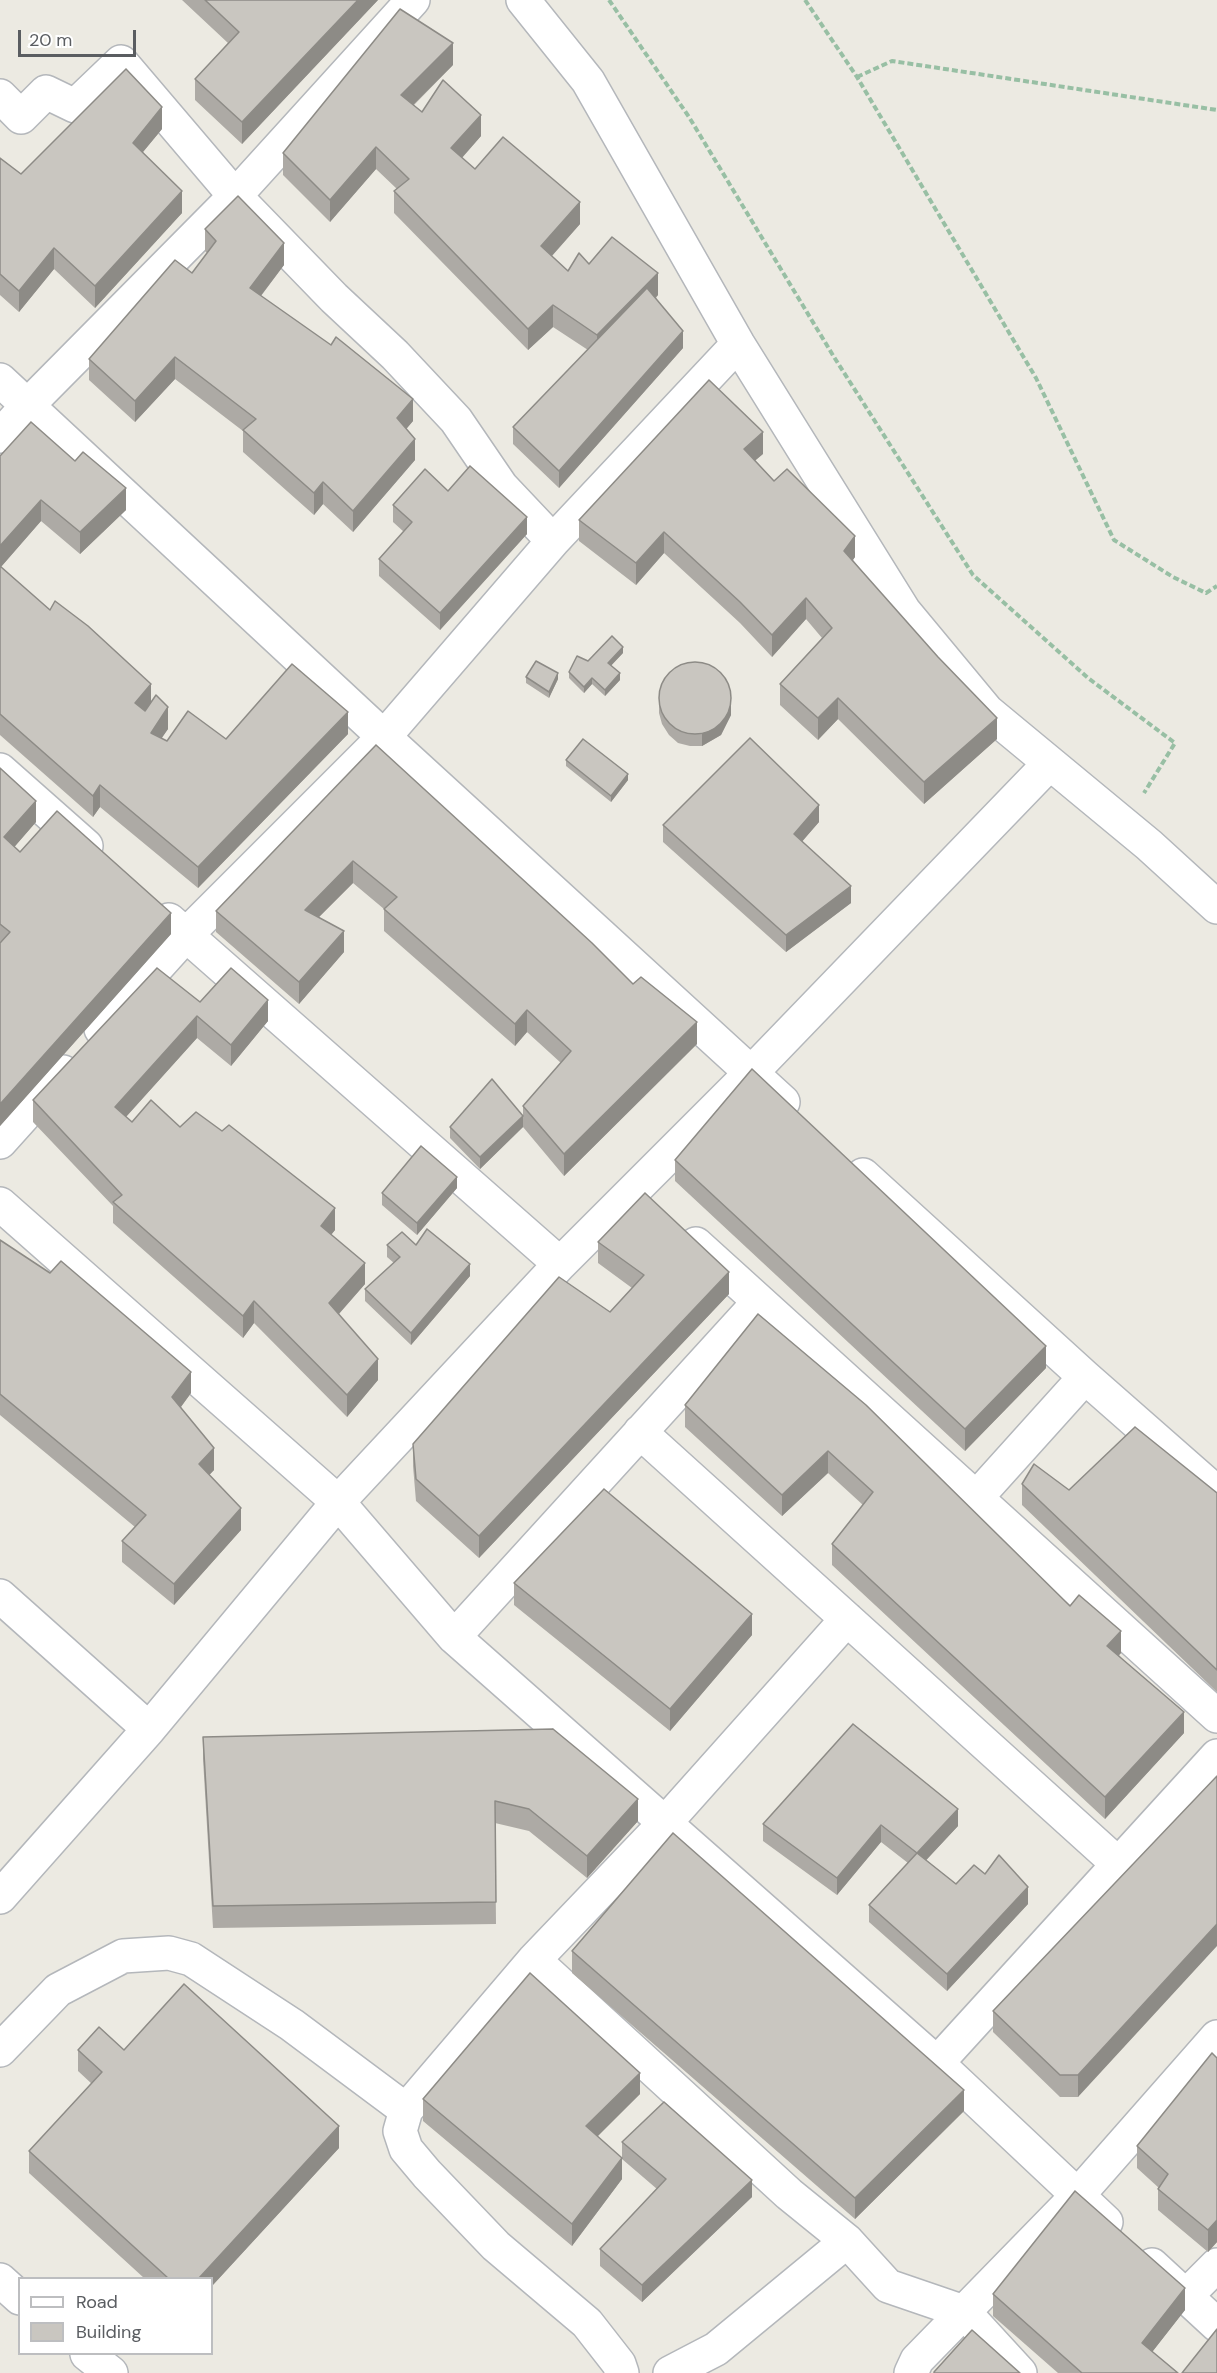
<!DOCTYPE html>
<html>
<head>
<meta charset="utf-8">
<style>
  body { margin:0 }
  #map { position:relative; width:1217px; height:2373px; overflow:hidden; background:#eceae2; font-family:"DM Sans",sans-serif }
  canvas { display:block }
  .legend { position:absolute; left:18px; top:2277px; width:195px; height:78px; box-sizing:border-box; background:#fff; border:2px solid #bdbec0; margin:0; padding:8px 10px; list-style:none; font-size:18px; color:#5a5d61 }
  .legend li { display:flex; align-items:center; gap:12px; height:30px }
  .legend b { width:30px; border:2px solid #bdbec0 }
  .scale { position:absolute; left:18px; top:30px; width:118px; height:27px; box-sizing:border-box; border:3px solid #5a5d61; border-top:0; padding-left:8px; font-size:18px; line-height:21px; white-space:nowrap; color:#5a5d61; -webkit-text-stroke:4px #fff; paint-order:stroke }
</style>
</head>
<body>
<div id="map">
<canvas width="1217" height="2373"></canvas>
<ul class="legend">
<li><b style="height:8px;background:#fff"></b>Road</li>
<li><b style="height:16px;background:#c9c6c0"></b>Building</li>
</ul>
<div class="scale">20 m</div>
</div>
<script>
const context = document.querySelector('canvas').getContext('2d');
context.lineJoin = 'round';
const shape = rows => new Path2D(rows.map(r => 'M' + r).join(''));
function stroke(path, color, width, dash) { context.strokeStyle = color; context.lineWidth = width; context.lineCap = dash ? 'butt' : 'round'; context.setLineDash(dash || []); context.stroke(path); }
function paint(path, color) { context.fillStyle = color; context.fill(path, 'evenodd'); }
const path = shape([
  [609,0,689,117,834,357,973,575,1088,678,1175,743,1144,793],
  [805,0,857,77,1036,378,1114,540,1173,577,1206,593,1217,586],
  [857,77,892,61,1217,110]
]);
const minor = shape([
  [523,0,588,81,738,344,904,611,987,711,1149,845,1217,907],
  [0,96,21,117,46,92,75,106,121,62,235,196,334,298,395,355,456,420,501,486,553,541],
  [0,380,384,737,783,1102],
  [0,436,28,405,235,196,413,0],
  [0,770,86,846],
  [169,920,560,1264],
  [101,1029,186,935,384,737,553,541,738,344],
  [0,1142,63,1072],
  [863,1175,1085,1377,1217,1493],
  [0,1204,338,1502,454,1637,937,2063,1106,2222],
  [696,1244,1217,1716],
  [640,1432,1118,1864],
  [976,1498,1085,1377],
  [0,1596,149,1729],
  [454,1637,759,1302],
  [0,1897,149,1729,338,1502,560,1264,751,1073,1049,764],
  [534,1960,789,2194,847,2241,888,2286,964,2312,1020,2373],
  [0,2050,58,1990,123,1956,169,1953,191,1959,292,2025,406,2110],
  [937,2063,1217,1756],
  [1152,2265,1217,2325],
  [0,2280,20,2298],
  [1185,2297,1217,2265],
  [87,2354,111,2373],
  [622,2373,619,2364,587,2323,496,2246,427,2174,406,2149,400,2131,406,2110,534,1960,665,1823,847,1619],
  [670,2373,716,2349,847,2241],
  [911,2373,917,2360,1078,2195,1217,2037]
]);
const wall = shape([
  [182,0,378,0,242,144,195,100,195,79,228,43],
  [453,65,414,105,422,112,481,136,462,158,475,169,580,224,552,256,568,271,589,264,658,295,656,298,683,348,559,488,513,444,513,427,588,350,553,327,528,350,394,213,394,191,397,189,376,169,330,222,283,175,283,153],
  [162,129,143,152,182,213,95,308,54,269,19,312,0,295,0,158,21,174],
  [205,229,284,265,261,296,413,421,406,429,415,460,353,532,323,504,314,515,243,452,243,431,175,379,135,422,89,380,89,359,192,273,207,253,205,251],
  [763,454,755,460,774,481,855,557,853,560,997,739,924,804,838,719,818,740,780,705,780,684,822,638,806,619,772,657,740,623,664,553,636,585,579,541,579,520],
  [0,456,126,510,80,554,41,521,1,567,151,701,168,729,161,738,167,741,348,734,198,888,100,807,93,817,0,735],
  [448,491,527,534,440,630,379,576,379,559,404,532,393,522,393,505],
  [623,653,611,665,620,680,605,696,592,684,584,693,569,678,569,672,588,661],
  [526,677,558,679,549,698,526,683],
  [659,701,731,715,721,735,702,746,690,746,678,743,669,735,662,724,659,713],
  [376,745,697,1044,564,1176,523,1127,480,1169,450,1138,450,1127,523,1116,523,1106,561,1063,527,1032,515,1046,384,931,384,909,353,883,319,917,344,952,299,1004,216,932,216,911],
  [566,760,628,780,611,802,566,766],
  [0,768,36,822,14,847,20,852,171,934,0,1126],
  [819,822,802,841,851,903,786,952,663,842,663,825],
  [200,1002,268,1021,231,1066,197,1038,126,1117,132,1122,180,1127,335,1230,331,1235,365,1284,339,1314,378,1380,347,1417,254,1323,243,1338,113,1223,113,1206,33,1122,33,1100],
  [675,1160,1046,1368,965,1451,675,1181],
  [457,1188,417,1235,382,1205,382,1193],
  [0,1240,191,1393,181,1407,214,1470,209,1475,241,1530,174,1605,122,1562,122,1541,135,1527,0,1415],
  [598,1242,729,1294,479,1558,416,1501,413,1466,413,1444,610,1312,632,1288,598,1263],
  [387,1245,416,1245,470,1276,411,1345,365,1301,365,1289,394,1263,387,1257],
  [758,1314,1121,1653,1119,1655,1184,1733,1105,1819,832,1565,832,1544,863,1505,828,1473,782,1516,685,1427,685,1405],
  [1022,1484,1069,1490,1217,1493,1217,1692,1022,1505],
  [514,1583,752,1635,670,1731,514,1605],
  [203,1737,638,1821,587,1878,529,1831,495,1823,496,1924,213,1928,203,1759],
  [1217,1776,1078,2097,1060,2097,993,2032,993,2011],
  [763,1824,958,1826,926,1860,956,1884,985,1874,1028,1904,947,1991,869,1922,869,1905,908,1863,881,1842,837,1895,763,1841],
  [572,1951,964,2111,855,2219,572,1973],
  [78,2050,124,2050,339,2148,212,2286,212,2278,144,2278,29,2173,29,2151,92,2084,78,2071],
  [1217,2058,1217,2242,1208,2252,1158,2210,1158,2189,1159,2188,1137,2168,1137,2146],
  [640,2094,597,2136,622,2179,572,2246,423,2121,423,2099],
  [622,2142,752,2197,642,2302,600,2266,600,2249,657,2189,622,2159],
  [993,2294,1185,2310,1152,2352,1178,2373,1058,2373,993,2316]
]);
const shadedWall = shape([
  [358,0,378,0,242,144,242,122],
  [453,43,453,65,401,117,401,95],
  [162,107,162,129,133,164,133,143],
  [481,115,481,136,451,170,451,148],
  [376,147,376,169,330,222,330,200],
  [182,191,182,213,95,308,95,286],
  [580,202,580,224,541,268,541,246],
  [284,243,284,265,250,310,250,288],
  [54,248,54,269,19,312,19,291],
  [658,273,658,295,597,356,597,335],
  [553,305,553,327,528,350,528,329],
  [683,331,683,348,559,488,559,471],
  [175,357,175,379,135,422,135,401],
  [413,399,413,421,397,440,397,418],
  [763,432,763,454,744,470,744,449],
  [415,439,415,460,353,532,353,511],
  [323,482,323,504,314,515,314,493],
  [126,488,126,510,80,554,80,532],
  [41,500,41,521,0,568,0,546],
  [527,517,527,534,440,630,440,613],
  [664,532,664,553,636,585,636,563],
  [855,536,855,557,844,572,844,551],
  [806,598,806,619,772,657,772,635],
  [623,647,623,653,608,669,608,663],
  [558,673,558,679,549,698,549,692],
  [620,673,620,680,605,696,605,690],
  [592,678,592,684,584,693,584,687],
  [151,684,151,705,135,724,135,703],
  [838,698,838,719,818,740,818,718],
  [731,703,731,715,721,735,702,746,702,734],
  [168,707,168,729,151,754,151,733],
  [348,712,348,734,198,888,198,867],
  [997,718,997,739,924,804,924,782],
  [628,774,628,780,611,802,611,796],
  [100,785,100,807,93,817,93,796],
  [36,801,36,822,4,859,4,837],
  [819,805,819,822,794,851,794,834],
  [353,861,353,883,305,931,305,910],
  [851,886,851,903,786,952,786,935],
  [171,913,171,934,0,1126,0,1104],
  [344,931,344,952,299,1004,299,982],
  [268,1000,268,1021,231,1066,231,1045],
  [527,1010,527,1032,515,1046,515,1024],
  [197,1016,197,1038,115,1129,115,1107],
  [697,1022,697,1044,564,1176,564,1154],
  [523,1116,523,1127,480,1169,480,1157],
  [457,1177,457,1188,417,1235,417,1223],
  [335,1208,335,1230,321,1247,321,1226],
  [365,1263,365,1284,329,1325,329,1303],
  [470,1264,470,1276,411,1345,411,1333],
  [729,1272,729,1294,479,1558,479,1536],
  [254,1301,254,1323,243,1338,243,1316],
  [1046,1346,1046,1368,965,1451,965,1429],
  [378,1359,378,1380,347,1417,347,1395],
  [191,1372,191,1393,172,1419,172,1397],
  [214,1448,214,1470,199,1486,199,1464],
  [828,1451,828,1473,782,1516,782,1495],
  [241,1508,241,1530,174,1605,174,1584],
  [752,1614,752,1635,670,1731,670,1709],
  [1121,1631,1121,1653,1107,1667,1107,1646],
  [1184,1712,1184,1733,1105,1819,1105,1797],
  [638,1799,638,1821,587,1878,587,1856],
  [958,1809,958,1826,917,1870,917,1853],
  [881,1825,881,1842,837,1895,837,1878],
  [1028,1887,1028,1904,947,1991,947,1974],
  [1217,1924,1217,1946,1078,2097,1078,2075],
  [640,2073,640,2094,586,2148,586,2126],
  [964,2090,964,2111,855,2219,855,2198],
  [339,2126,339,2148,212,2286,212,2278,199,2278],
  [622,2158,622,2179,572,2246,572,2224],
  [752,2180,752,2197,642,2302,642,2285],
  [1217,2220,1217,2242,1208,2252,1208,2230],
  [1185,2288,1185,2310,1142,2365,1142,2343]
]);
const building = shape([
  [205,0,358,0,242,122,195,79,239,32,205,0],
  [400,9,453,43,401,95,422,112,443,80,481,115,451,148,475,169,503,137,580,202,541,246,568,271,579,253,589,264,612,237,658,273,597,335,553,305,528,329,394,191,409,179,376,147,330,200,283,153,400,9],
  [126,69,162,107,133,143,182,191,95,286,54,248,19,291,0,274,0,158,21,174,126,69],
  [238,196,284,243,250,288,331,345,336,337,413,399,397,418,415,439,353,511,323,482,314,493,243,430,256,419,175,357,135,401,89,359,175,260,192,273,216,241,205,229,238,196],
  [647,288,683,331,559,471,513,427,647,288],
  [709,380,763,432,744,449,774,481,787,469,855,536,844,551,938,657,997,718,924,782,838,698,818,718,780,684,832,628,806,598,772,635,740,602,664,532,636,563,579,520,709,380],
  [31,422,75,461,83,452,126,488,80,532,41,500,0,546,0,456,31,422],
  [470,466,527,517,440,613,379,559,412,522,393,505,425,469,448,491,470,466],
  [0,566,50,610,55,601,88,626,151,684,135,703,145,711,156,695,168,707,151,733,167,741,188,711,226,739,292,664,348,712,198,867,100,785,93,796,0,714,0,566],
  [612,636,623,647,608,663,620,673,605,690,592,678,584,687,569,672,577,656,588,661,612,636],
  [536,661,558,673,549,692,526,677,536,661],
  '659 698a36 36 0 1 1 72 0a36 36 0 1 1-72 0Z',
  [750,738,819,805,794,834,851,886,786,935,663,825,750,738],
  [583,739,628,774,611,796,566,760,583,739],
  [376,745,592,943,633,984,641,977,697,1022,564,1154,523,1106,571,1051,527,1010,515,1024,384,909,397,897,353,861,305,910,344,931,299,982,216,911,376,745],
  [0,768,36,801,4,837,20,852,57,811,171,913,0,1104,0,943,10,932,0,924,0,768],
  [157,968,200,1002,231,968,268,1000,231,1045,197,1016,115,1107,132,1122,151,1100,180,1127,196,1112,222,1131,229,1125,335,1208,321,1226,365,1263,329,1303,378,1359,347,1395,254,1301,243,1316,113,1202,122,1195,33,1100,157,968],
  [752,1069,1046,1346,965,1429,675,1160,752,1069],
  [492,1079,523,1116,480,1157,450,1127,492,1079],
  [421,1146,457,1177,417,1223,382,1193,421,1146],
  [645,1193,729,1272,479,1536,416,1479,413,1444,559,1277,610,1312,644,1275,598,1242,645,1193],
  [427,1229,470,1264,411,1333,365,1289,400,1257,387,1245,402,1232,416,1245,427,1229],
  [0,1240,50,1273,61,1261,191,1372,172,1397,214,1448,199,1464,241,1508,174,1584,122,1541,146,1515,0,1394,0,1240],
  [758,1314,866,1405,1070,1606,1079,1595,1121,1631,1107,1646,1184,1712,1105,1797,832,1544,873,1492,828,1451,782,1495,685,1405,758,1314],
  [1135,1427,1217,1493,1217,1670,1022,1484,1034,1464,1069,1490,1135,1427],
  [604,1489,752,1614,670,1709,514,1583,604,1489],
  [853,1724,958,1809,917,1853,881,1825,837,1878,763,1824,853,1724],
  [553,1729,638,1799,587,1856,529,1809,495,1801,496,1902,213,1906,203,1737,553,1729],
  [1217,1776,1217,1924,1078,2075,1060,2075,993,2011,1217,1776],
  [673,1833,964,2090,855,2198,572,1951,673,1833],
  [917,1853,956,1884,974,1865,985,1874,999,1855,1028,1887,947,1974,869,1905,917,1853],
  [530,1973,640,2073,586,2126,622,2158,572,2224,423,2099,530,1973],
  [184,1984,339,2126,199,2278,168,2278,29,2151,102,2072,78,2050,99,2027,124,2050,184,1984],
  [1212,2053,1217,2058,1217,2220,1208,2230,1158,2189,1168,2174,1137,2146,1212,2053],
  [664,2102,752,2180,642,2285,600,2249,666,2179,622,2142,664,2102],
  [1075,2191,1185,2288,1142,2343,1178,2373,1082,2373,993,2294,1075,2191],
  [1217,2329,1217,2373,1182,2373,1217,2329],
  [972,2330,1020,2373,934,2373,934,2372,972,2330]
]);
stroke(minor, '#b4b7bb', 36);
stroke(path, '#98bfa4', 4, [6, 3]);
stroke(minor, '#fff', 33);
paint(wall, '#adaaa5');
paint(shadedWall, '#8d8b86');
paint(building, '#c9c6c0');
stroke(building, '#8d8b86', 1.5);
</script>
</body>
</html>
